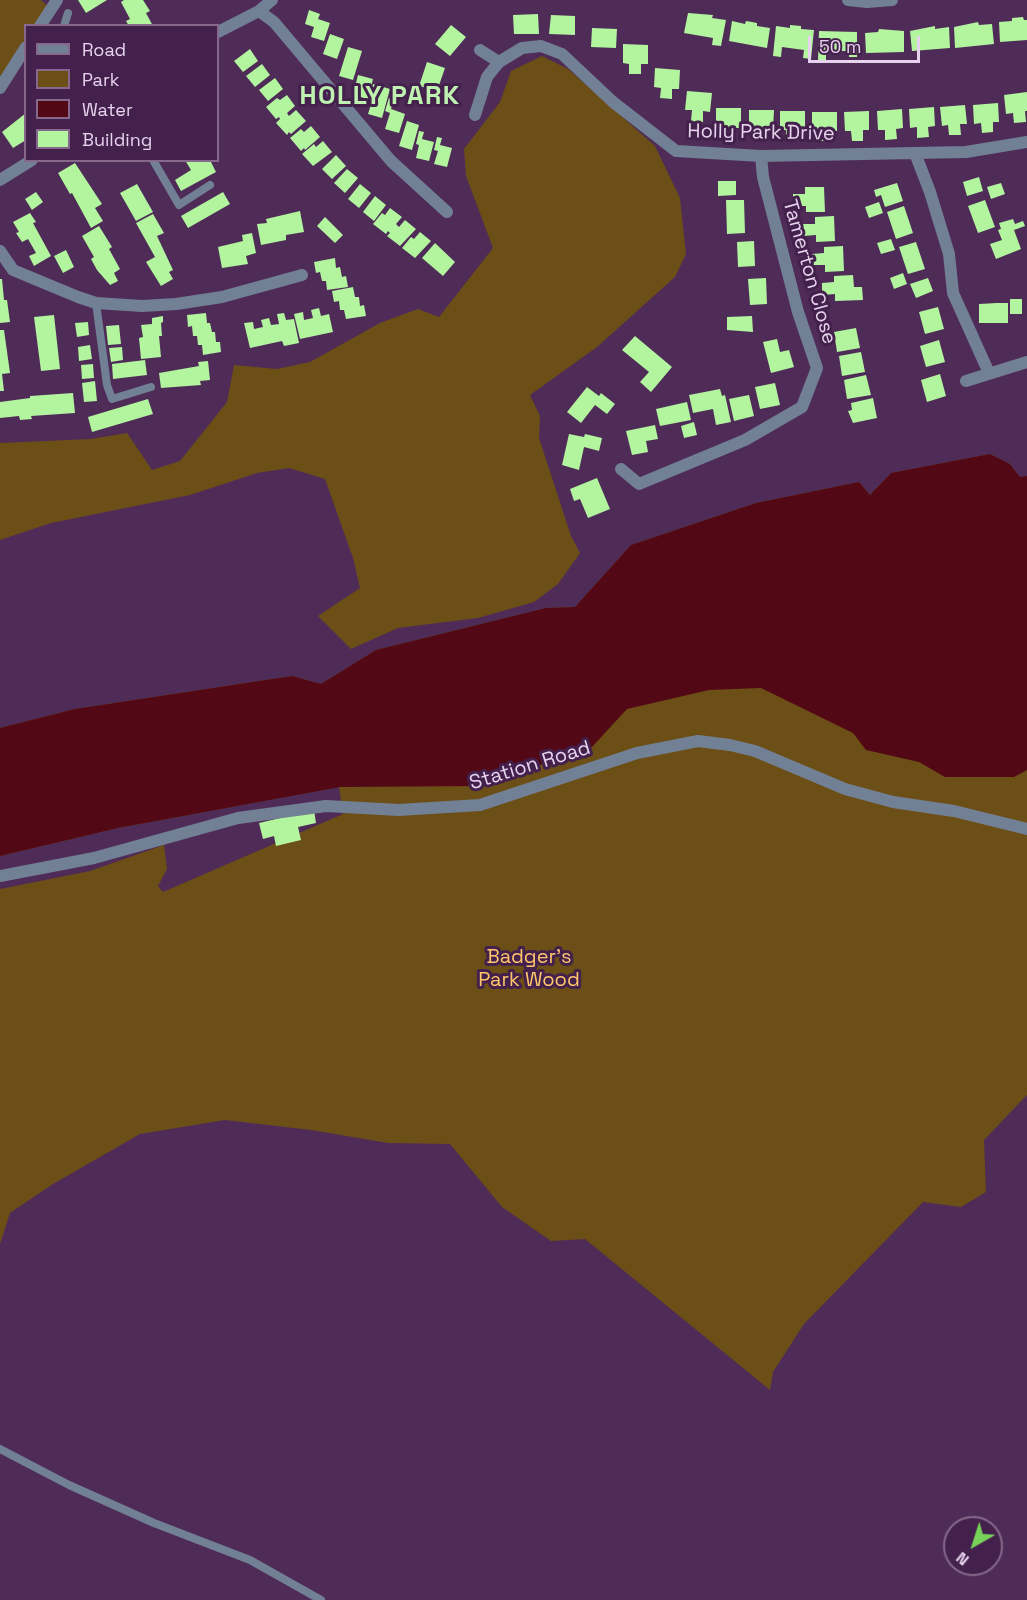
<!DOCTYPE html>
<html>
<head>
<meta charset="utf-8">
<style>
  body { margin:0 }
  #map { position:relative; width:1027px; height:1600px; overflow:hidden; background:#4e2c57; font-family:"Space Grotesk",sans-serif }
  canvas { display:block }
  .legend { position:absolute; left:24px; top:24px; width:195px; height:138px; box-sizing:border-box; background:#43214c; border:2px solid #85688c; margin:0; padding:8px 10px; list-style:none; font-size:18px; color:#e7d3ed }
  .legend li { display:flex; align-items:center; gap:12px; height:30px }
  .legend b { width:30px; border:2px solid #85688c }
  .north { position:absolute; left:943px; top:1516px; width:60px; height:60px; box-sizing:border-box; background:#43214c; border:2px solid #85688c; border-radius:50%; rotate:219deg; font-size:16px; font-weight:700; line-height:24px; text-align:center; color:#e7d3ed }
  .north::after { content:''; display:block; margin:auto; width:21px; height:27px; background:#77d259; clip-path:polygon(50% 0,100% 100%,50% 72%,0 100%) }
  .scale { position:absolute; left:808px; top:36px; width:112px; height:27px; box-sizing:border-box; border:3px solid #e7d3ed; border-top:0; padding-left:8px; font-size:18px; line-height:21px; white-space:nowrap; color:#e7d3ed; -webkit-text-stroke:4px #43214c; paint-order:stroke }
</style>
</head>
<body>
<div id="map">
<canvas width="1027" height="1600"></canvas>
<ul class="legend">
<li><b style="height:8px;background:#728096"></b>Road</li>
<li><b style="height:16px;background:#6c4e17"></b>Park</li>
<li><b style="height:16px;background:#520815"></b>Water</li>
<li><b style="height:16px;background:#b3f49f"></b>Building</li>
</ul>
<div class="north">N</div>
<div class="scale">50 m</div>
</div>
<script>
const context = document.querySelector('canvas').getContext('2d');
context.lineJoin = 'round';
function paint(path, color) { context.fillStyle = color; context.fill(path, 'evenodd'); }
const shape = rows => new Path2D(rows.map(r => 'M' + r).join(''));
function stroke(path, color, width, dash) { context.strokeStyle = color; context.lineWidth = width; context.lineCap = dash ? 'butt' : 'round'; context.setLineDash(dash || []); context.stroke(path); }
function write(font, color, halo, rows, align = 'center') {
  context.font = font + ' "Space Grotesk",sans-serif'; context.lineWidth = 6; context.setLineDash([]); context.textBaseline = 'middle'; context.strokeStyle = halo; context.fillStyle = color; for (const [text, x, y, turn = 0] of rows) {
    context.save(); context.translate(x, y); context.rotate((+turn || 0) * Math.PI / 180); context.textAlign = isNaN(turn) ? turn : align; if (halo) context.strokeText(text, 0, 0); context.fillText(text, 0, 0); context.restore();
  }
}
const green = shape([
  [0,0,41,0,49,7,37,25,26,26,25,44,0,83],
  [542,56,568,69,655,146,680,198,686,254,675,277,597,347,530,395,540,416,539,438,571,536,580,553,558,584,534,602,478,618,398,628,351,649,318,616,360,588,353,558,325,479,289,468,257,473,190,495,51,523,0,540,0,443,91,439,127,433,152,470,180,461,227,402,234,365,277,369,310,362,380,323,418,309,439,317,493,248,466,176,464,149,500,102,511,71],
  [990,454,1010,464,1020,477,1027,476,1027,1095,984,1140,986,1192,961,1207,923,1202,804,1324,773,1372,770,1390,585,1239,551,1241,502,1207,450,1144,388,1143,311,1130,225,1120,140,1134,53,1184,10,1213,0,1244,0,889,90,871,164,845,167,869,158,886,163,892,343,814,339,787,118,828,0,856,0,728,75,709,292,676,321,684,376,650,546,608,575,607,631,545,756,503,859,482,870,495,891,473]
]);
const water = shape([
  [990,454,1010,464,1020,477,1027,476,1027,770,1014,777,945,777,919,762,866,750,853,733,761,688,709,690,627,709,592,747,479,786,340,787,118,828,0,856,0,728,75,709,292,676,321,684,376,650,546,608,575,607,631,545,756,503,859,482,870,495,891,473]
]);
const building = shape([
  [78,0,107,0,86,13],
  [124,0,143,0,150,11,146,13,153,26,129,26,126,21,130,19,121,2],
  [309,10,320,14,318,19,330,23,324,41,311,37,314,27,305,24],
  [688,13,713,15,712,18,726,20,721,46,712,45,713,38,684,33],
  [538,14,539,34,514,34,513,15],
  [551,15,575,16,575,35,549,34],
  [1023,17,1024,20,1027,20,1027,40,1000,42,999,22,1012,21,1012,18],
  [732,21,745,24,746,21,752,22,757,23,757,26,770,28,767,48,729,41],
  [978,22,979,25,992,24,994,44,955,48,954,27],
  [451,25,466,37,450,56,435,44],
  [790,25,801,26,801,29,814,30,811,59,803,58,804,50,782,47,781,57,773,56,776,26,790,28],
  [935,26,935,29,949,27,950,48,912,51,910,31],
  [592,28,617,29,616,48,591,47],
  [879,29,904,31,904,52,866,53,865,33,878,32],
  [819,31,857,32,857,57,849,57,849,51,826,51,826,61,818,61],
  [330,34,344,39,337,59,323,54],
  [623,44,648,45,648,64,641,64,641,74,629,74,629,64,623,63],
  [348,47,362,51,353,80,339,76],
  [250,49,258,61,243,72,234,61],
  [427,62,445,68,437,91,419,86],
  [262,64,270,75,255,87,246,76],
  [655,68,680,70,679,89,672,89,672,99,660,98,661,88,654,87],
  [358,75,373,79,368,99,353,95],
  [275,78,283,89,268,101,259,90],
  [373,84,390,89,382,118,368,114,373,98,369,97],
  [687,91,712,93,710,112,703,111,703,122,691,121,692,110,685,110],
  [1027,92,1027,111,1025,111,1026,122,1014,123,1013,113,1006,114,1004,95],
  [287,95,295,106,287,113,289,116,296,110,306,121,291,134,289,132,287,135,276,123,280,119,279,117,276,119,266,107,277,98,280,100],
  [389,98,394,100,391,109,405,114,399,133,385,129,390,113,385,111],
  [998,103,999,122,993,122,993,132,982,133,981,123,974,124,973,105],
  [965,105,967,124,960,124,961,135,949,135,948,125,942,126,940,107],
  [934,107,935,126,928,127,929,137,917,138,917,127,910,128,909,109],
  [716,108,741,108,741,128,734,128,734,138,723,138,722,127,716,127],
  [902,109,903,128,896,129,897,139,885,140,885,130,878,130,877,111],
  [749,110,774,110,773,130,767,129,767,140,755,139,755,129,749,129],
  [780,111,805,111,805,130,798,130,798,141,786,140,786,130,780,130],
  [869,111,869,130,863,130,863,141,852,141,851,131,845,131,844,112],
  [812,112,837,112,837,131,830,131,830,141,818,141,818,131,812,131],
  [26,113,26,140,13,148,2,132],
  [407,121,419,125,412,150,399,146],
  [311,126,320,137,305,150,304,148,301,151,290,138,301,129,304,132],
  [419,131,424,132,422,139,434,142,429,161,416,158,419,145,416,144],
  [437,137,442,138,440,145,452,148,447,167,434,164,438,151,434,150],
  [323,141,332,152,313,166,302,154,314,144,316,147],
  [336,155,346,166,332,179,322,169],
  [185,160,210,160,216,172,181,191,175,180,191,170],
  [75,163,102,204,95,208,103,221,91,228,72,193,70,194,58,173],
  [347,169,358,178,345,193,334,183],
  [979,177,983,191,967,196,963,182],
  [718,181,736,181,736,195,718,196],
  [897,183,903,201,885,207,881,195,876,197,874,190],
  [1001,183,1005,194,991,199,987,187],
  [137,184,153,212,136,221,120,193],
  [360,184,371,193,359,208,348,199],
  [805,187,824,187,825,212,806,212,806,206,793,206,793,194,805,194],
  [36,192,43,202,32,210,25,199],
  [223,192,230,204,188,228,181,216],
  [375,196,386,205,374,221,363,212],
  [726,200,744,200,745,233,727,234],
  [985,200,995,227,978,233,968,206],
  [879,202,883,213,869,218,865,207],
  [904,206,913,233,896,239,887,212],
  [390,208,402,217,396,224,399,227,405,220,416,229,400,246,387,236,390,233,388,231,386,234,373,224,382,213,385,215],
  [300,211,304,232,286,235,286,240,261,245,257,224,267,223,266,219],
  [30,213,36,222,33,223,51,256,34,266,29,256,36,253,28,239,22,242,16,233,19,232,13,222],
  [153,214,164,233,157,236,173,270,169,272,173,279,161,286,146,262,155,257,136,223],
  [834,216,835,241,816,242,816,235,803,236,803,224,815,224,815,217],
  [325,217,343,235,335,243,317,226],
  [1013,219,1015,224,1023,221,1025,226,1014,230,1021,249,996,259,990,244,1002,240,998,230,1001,229,999,223],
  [99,226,112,247,109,249,120,269,114,273,118,281,110,285,97,270,91,259,94,257,82,236],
  [420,232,431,241,415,258,402,248,411,237,414,239],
  [252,233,256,253,246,256,248,264,222,268,218,247,243,241,242,235],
  [891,239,895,250,881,254,877,243],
  [754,241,755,266,738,267,737,242],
  [916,242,925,269,908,274,899,247],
  [435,243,455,262,443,276,422,258],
  [843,246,844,271,825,272,825,265,812,265,812,254,824,253,824,247],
  [66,250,74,267,63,273,54,256],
  [335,258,336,268,340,267,342,277,346,276,348,287,327,290,326,281,322,281,320,272,316,273,314,262],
  [903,273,907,284,894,289,890,278],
  [853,275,854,287,862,287,863,300,835,301,835,294,822,295,822,283,834,282,834,276],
  [766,278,767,304,750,305,748,279],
  [928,278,933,291,916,298,910,284],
  [0,279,2,279,4,300,7,300,10,322,0,323],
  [353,287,355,297,359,297,360,306,364,305,366,316,346,319,344,310,340,310,339,301,334,302,332,291],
  [1010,299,1022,299,1022,314,1010,314],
  [997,303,1008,303,1008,323,979,323,979,304],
  [938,307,944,329,925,334,919,312],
  [319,308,321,316,329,314,333,332,300,339,294,314,303,312,304,320,313,318,311,310],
  [206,313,207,323,210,323,212,332,215,332,216,342,220,342,221,352,203,355,202,345,198,345,197,336,193,336,192,326,188,327,187,315],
  [284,313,286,320,294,319,299,343,284,346,282,341,250,348,244,323,253,322,254,329,263,327,261,320,269,318,271,325,279,324,277,314],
  [54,315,60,369,41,371,34,317],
  [163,316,163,322,161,323,162,336,159,336,161,357,141,359,139,338,143,337,141,325,152,324,152,318],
  [752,316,753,332,727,330,727,317],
  [88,322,89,335,77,337,75,323],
  [119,325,121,344,108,345,106,326],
  [856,328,860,348,837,352,834,332],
  [0,330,4,330,10,373,2,374,4,391,0,391],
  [635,336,672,367,651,392,640,382,649,372,622,350],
  [777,339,780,352,789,350,794,367,771,373,763,342],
  [939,340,945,362,926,367,920,346],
  [90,345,92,359,79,361,78,347],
  [122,347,123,360,111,362,109,348],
  [861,352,865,372,842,376,839,356],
  [145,360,147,375,113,379,112,364],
  [208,361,210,380,200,381,201,385,161,388,159,373,199,366,198,362],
  [93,364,94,378,82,379,81,365],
  [940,374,946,396,927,402,921,380],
  [866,375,871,395,847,399,844,380],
  [95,381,97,401,84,402,82,383],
  [775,383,780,405,760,409,755,387],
  [587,387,599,396,601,393,615,404,607,414,595,405,581,423,567,412],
  [720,389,722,396,725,395,731,422,716,425,713,409,693,413,689,395],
  [73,393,75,413,31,416,32,419,20,420,19,416,0,418,0,402,30,398,30,396],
  [749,395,754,416,734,421,729,399],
  [873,398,877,418,853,423,848,411,852,410,851,403],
  [148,399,153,414,92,432,88,417],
  [687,402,691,420,660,426,656,409],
  [694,422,697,435,684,438,681,426],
  [655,425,658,439,646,441,648,452,632,455,626,431],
  [569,434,584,437,585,434,602,438,599,451,584,447,579,470,562,465],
  [597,478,610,509,588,518,580,499,574,501,570,489],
  [314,810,316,823,298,827,301,840,276,846,274,836,263,839,259,823]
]);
const service = shape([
  [64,26,68,13],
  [153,160,179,205,210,185],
  [96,303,107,385,112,399,151,387],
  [0,1449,69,1485,154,1523,250,1560,321,1600]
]);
const minor = shape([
  [848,0,867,2,892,0],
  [259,11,274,22,391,161,447,212],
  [40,26,57,0],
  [218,32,259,11,272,0],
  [480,50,499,62,522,48,541,46,562,54,613,102,676,151,761,156,915,153,966,152,1027,142],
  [0,88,26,47],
  [475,115,487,77,499,62],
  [915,153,930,192,949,254,953,293,989,373],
  [0,180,32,160],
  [0,251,13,270,78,297,96,303,142,306,176,304,222,297,302,275],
  [966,381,1027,362],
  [621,469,639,484,745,440,802,407,817,368,798,312,763,177,761,156],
  [0,876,94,858,238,818,326,806,399,810,480,805,637,753,698,741,730,745,755,751,845,789,893,802,954,811,1027,829]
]);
const streetNames = [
  ["Holly Park Drive",761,133,1],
  ["Tamerton Close",809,272,74],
  ["Station Road",530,766,-17]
];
const parkNames = [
  ["Badger's",529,958],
  ["Park Wood",529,981]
];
const districtNames = [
  ["HOLLY PARK",380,97]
];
paint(green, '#6c4e17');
paint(water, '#520815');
paint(building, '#b3f49f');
stroke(service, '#728096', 8);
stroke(minor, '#728096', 12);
write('20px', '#e7d3ed', '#43214c', streetNames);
write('20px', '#ffc769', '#43214c', parkNames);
context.letterSpacing = '1.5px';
write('bold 26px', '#bff1b0', '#43214c', districtNames);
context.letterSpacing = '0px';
</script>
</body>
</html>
